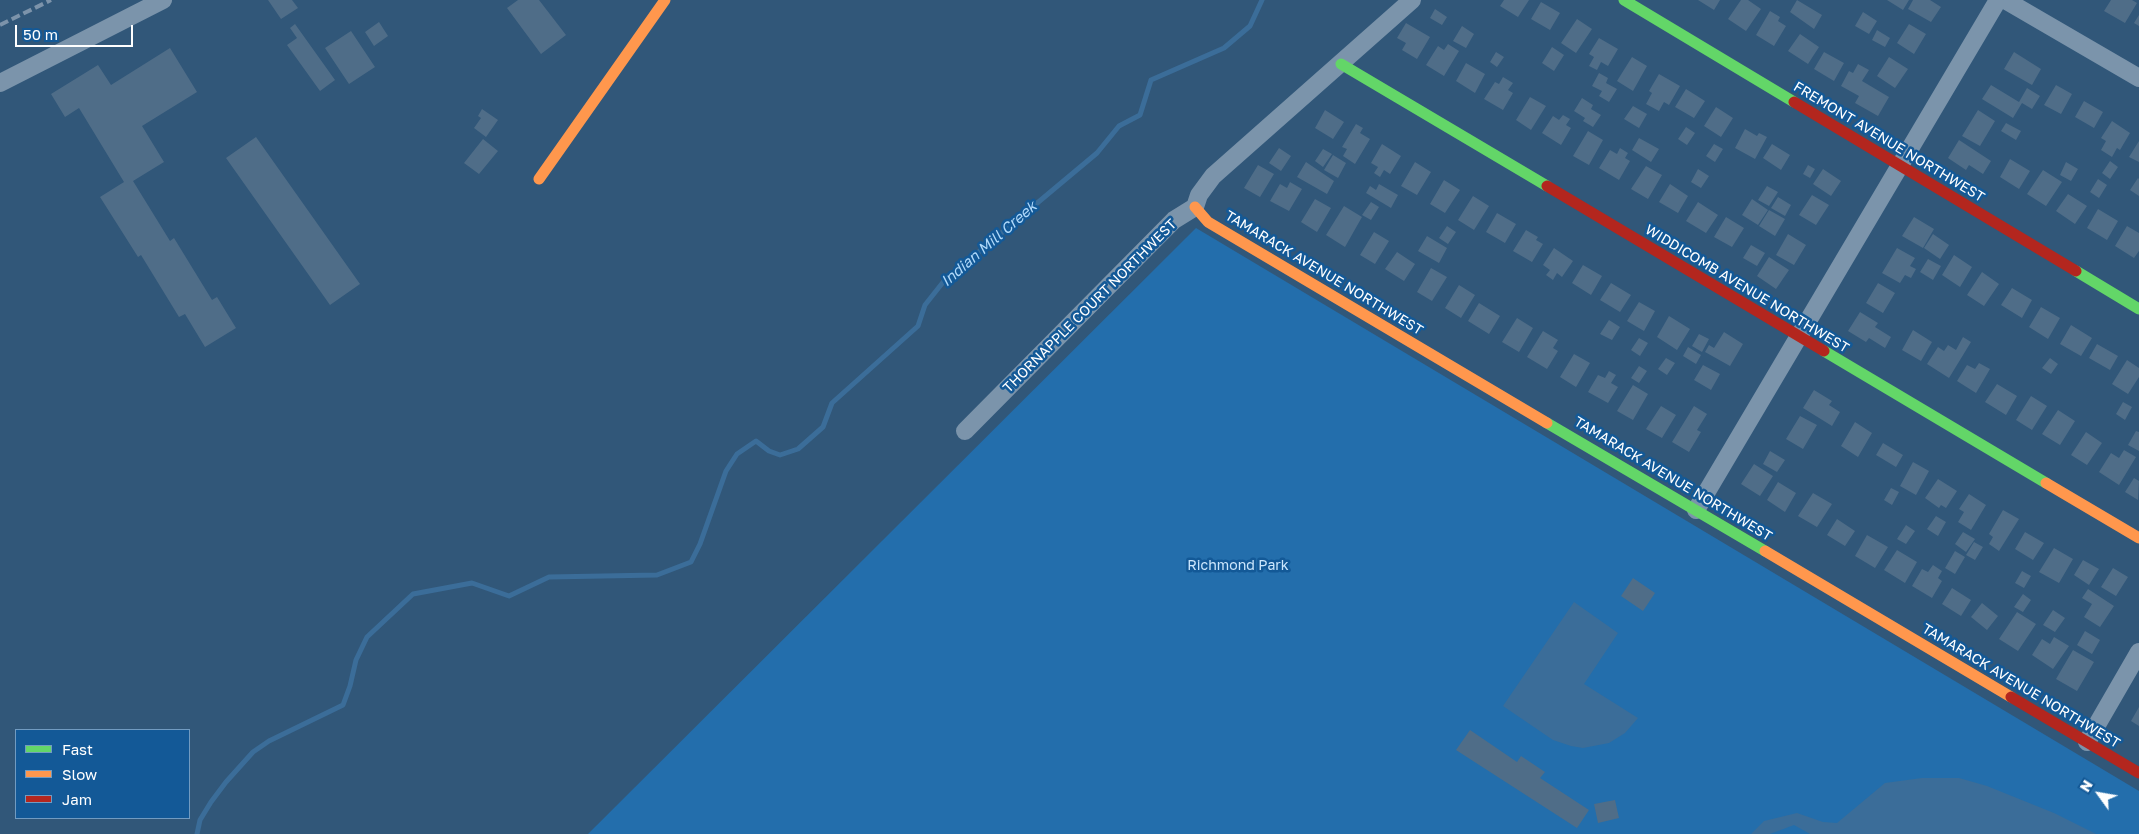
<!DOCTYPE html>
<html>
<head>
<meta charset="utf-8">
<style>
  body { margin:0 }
  #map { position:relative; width:2139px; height:834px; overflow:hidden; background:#315779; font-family:"Golos Text",sans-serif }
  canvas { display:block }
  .legend { position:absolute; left:15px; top:729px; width:175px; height:90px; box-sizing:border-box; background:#135997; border:1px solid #719bc1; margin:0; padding:6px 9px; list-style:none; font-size:15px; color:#fff }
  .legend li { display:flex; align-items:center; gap:10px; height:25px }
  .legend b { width:25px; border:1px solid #719bc1 }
  .north { position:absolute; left:2074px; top:769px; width:50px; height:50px; -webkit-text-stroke:4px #135997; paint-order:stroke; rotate:302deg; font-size:14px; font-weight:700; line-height:20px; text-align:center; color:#fff }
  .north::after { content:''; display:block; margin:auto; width:18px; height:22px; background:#fff; clip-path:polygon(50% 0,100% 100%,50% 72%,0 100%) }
  .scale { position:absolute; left:15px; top:25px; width:118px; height:22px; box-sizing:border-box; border:2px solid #fff; border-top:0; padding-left:6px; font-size:15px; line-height:18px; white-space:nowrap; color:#fff; -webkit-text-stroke:4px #135997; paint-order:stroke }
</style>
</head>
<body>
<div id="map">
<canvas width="2139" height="834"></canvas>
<ul class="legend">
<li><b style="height:6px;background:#63d668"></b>Fast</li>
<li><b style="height:6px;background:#ff974d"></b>Slow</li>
<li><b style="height:6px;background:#b3261e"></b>Jam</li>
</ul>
<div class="north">N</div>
<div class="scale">50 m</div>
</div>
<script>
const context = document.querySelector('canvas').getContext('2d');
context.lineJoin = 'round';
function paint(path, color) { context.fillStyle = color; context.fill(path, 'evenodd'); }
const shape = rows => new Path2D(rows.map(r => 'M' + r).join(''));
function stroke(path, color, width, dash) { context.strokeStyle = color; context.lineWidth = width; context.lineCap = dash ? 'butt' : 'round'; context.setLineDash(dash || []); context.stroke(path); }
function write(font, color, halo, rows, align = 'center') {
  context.font = font + ' "Golos Text",sans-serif'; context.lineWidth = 5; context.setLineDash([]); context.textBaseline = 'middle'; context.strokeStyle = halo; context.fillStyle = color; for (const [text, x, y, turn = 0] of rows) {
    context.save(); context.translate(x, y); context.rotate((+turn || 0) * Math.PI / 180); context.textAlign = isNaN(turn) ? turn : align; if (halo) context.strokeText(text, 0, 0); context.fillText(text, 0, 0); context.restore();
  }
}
const green = shape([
  [1196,228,2139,791,2139,834,588,834]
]);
const water = shape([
  [1574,602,1618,633,1584,684,1638,718,1625,733,1609,743,1583,748,1571,746,1553,740,1503,706],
  [1922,778,1959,778,1987,786,2054,813,2096,834,1810,834,1794,825,1770,834,1751,834,1764,821,1797,813,1823,822,1837,823,1885,783]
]);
const stream = shape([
  [197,834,200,820,211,802,226,782,253,752,269,741,343,705,350,686,356,660,367,637,413,594,472,583,509,596,549,577,657,575,691,562,700,544,726,471,737,454,756,441,769,451,780,455,798,449,823,427,832,403,918,326,925,305,944,281,1097,153,1119,126,1140,115,1151,80,1224,48,1250,26,1262,0]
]);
const building = shape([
  [268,0,292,0,298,8,281,19],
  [518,0,539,0,566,35,541,54,507,8],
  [1504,0,1529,0,1518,17,1500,6],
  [1698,0,1720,0,1714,10],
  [1741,0,1748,0,1761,9,1746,31,1728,19],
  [1797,0,1822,15,1814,29,1790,12],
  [1887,0,1909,0,1903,10],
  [1913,0,1930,0,1941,7,1931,22,1908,9],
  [2111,0,2132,0,2137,3,2125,23,2104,11],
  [1541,2,1560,13,1550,30,1531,19],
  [1435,9,1447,17,1442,25,1430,18],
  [1770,11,1780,17,1778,21,1786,26,1774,46,1756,35],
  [1863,12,1877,21,1869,34,1855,26],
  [2139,15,2139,26,2134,23],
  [1577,19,1592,29,1576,53,1561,43],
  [379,22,388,36,374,46,365,32],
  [1406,23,1430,37,1417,59,1402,50,1406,43,1397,38],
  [295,24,335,80,320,91,287,45,297,38,290,28],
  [1909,24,1926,34,1914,54,1897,43],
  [1462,26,1474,34,1466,48,1453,41],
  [1877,30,1890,38,1885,47,1872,40],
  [351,31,375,67,349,84,325,48],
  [1800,34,1819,47,1808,64,1788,51],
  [1599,38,1618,49,1608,66,1601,62,1597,70,1589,66,1594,57,1589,54],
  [1448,44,1459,51,1444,76,1426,65,1438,46,1444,50],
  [1552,47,1564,55,1554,71,1542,63],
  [170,48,197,92,142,126,164,162,133,181,170,241,174,238,212,300,217,297,236,328,205,347,185,314,179,317,141,255,138,257,100,197,124,182,79,108,65,117,51,94,98,65,111,85],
  [1496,52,1504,57,1497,67,1490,62],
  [1824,52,1844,63,1834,81,1814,69],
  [2014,52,2041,69,2032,85,2004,69],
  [1632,57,1647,66,1633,91,1617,81],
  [1889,57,1908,69,1895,88,1877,76],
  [1466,63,1485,74,1475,93,1456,81],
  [1858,64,1869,70,1862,81,1889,97,1878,116,1855,103,1859,96,1841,86,1849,71,1853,73],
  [1599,73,1608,78,1606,83,1617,89,1609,102,1599,96,1602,91,1592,86],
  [1659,74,1680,86,1669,105,1664,102,1659,111,1646,104,1652,93,1649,91],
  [1503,77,1513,83,1508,90,1513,93,1503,110,1484,99,1495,82,1499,84],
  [1991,85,2019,102,2027,88,2040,96,2032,109,2022,103,2013,118,1982,99],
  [2056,85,2072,94,2061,114,2044,105],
  [1686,89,1705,101,1694,118,1675,107],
  [1530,97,1546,106,1531,130,1516,120],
  [1582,98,1593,105,1591,109,1601,115,1593,127,1583,121,1585,118,1574,111],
  [2084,101,2103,112,2094,128,2075,117],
  [1633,106,1647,114,1639,128,1624,119],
  [1716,107,1733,118,1721,137,1704,126],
  [482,109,498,120,486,137,474,128,481,118,478,116],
  [1325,110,1344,122,1333,139,1315,128],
  [1978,110,1995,121,1980,146,1962,136],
  [1563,115,1570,119,1566,125,1571,128,1561,145,1542,133,1553,116,1559,120],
  [2112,121,2130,133,2120,150,2117,148,2112,157,2101,150,2106,141,2101,138],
  [2006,123,2021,131,2016,140,2001,131],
  [1356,124,1363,128,1360,133,1370,139,1355,164,1343,156,1347,149,1342,147],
  [1686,127,1695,133,1687,145,1678,139],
  [1745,129,1757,136,1759,133,1767,137,1755,159,1735,148],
  [1588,131,1603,140,1589,165,1573,156],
  [256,137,360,284,330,305,226,158],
  [1639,138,1659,149,1651,162,1632,150],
  [483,139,498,151,479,174,464,163],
  [1959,140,1991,161,1983,174,1969,165,1966,170,1948,158],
  [2139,141,2139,162,2129,157],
  [1382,144,1401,156,1390,174,1384,170,1380,177,1374,173,1378,167,1371,163],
  [1714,144,1723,149,1715,162,1706,156],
  [1772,144,1790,155,1781,170,1763,158],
  [1279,148,1291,156,1281,171,1269,163],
  [1620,148,1628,153,1625,158,1630,161,1619,180,1599,168,1610,150,1617,154],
  [1323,149,1332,154,1323,167,1315,161],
  [1333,155,1346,163,1338,178,1324,170],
  [2010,159,2030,171,2019,189,2000,177],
  [2110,161,2118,167,2110,179,2102,173],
  [1306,162,1334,181,1327,194,1297,177],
  [1415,162,1431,172,1417,195,1401,186],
  [2066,162,2078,169,2071,181,2060,175],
  [1258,165,1274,174,1260,197,1244,188],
  [1808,165,1815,169,1810,178,1803,174],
  [1646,166,1662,175,1648,199,1631,189],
  [1698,169,1709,176,1701,188,1691,182],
  [1823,169,1841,181,1831,196,1813,184],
  [2043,170,2062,182,2046,206,2027,194],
  [2138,178,2139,179,2139,196,2130,190],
  [2098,179,2107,185,2099,198,2090,192],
  [1444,180,1460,190,1445,213,1430,204],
  [1290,182,1302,189,1289,211,1270,201,1280,184,1287,188],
  [1379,184,1398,195,1391,208,1366,193,1370,186,1376,190],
  [1670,184,1688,196,1678,213,1659,202],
  [1767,186,1778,192,1769,206,1758,200],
  [2068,194,2087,206,2075,224,2056,211],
  [1812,195,1829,205,1816,225,1799,215],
  [1473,196,1489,206,1474,230,1458,220],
  [1778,197,1791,205,1785,216,1771,208],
  [1315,199,1331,208,1317,232,1301,222],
  [1752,199,1768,210,1758,225,1742,215],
  [1371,202,1379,207,1371,220,1362,215],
  [1698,202,1718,215,1706,233,1686,221],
  [1344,206,1362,217,1345,247,1326,235],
  [2098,209,2118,221,2107,240,2087,228],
  [1769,210,1785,219,1775,236,1759,226],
  [1497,213,1516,224,1505,243,1486,232],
  [1726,217,1744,228,1732,247,1714,237],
  [1914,217,1934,229,1923,248,1902,236],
  [1447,226,1456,232,1448,244,1439,238],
  [2127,226,2139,233,2139,251,2134,258,2115,246],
  [1526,230,1538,237,1536,240,1543,244,1532,262,1513,251],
  [1374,232,1389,241,1375,264,1360,255],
  [1788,234,1806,245,1794,265,1776,255],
  [1933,234,1949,245,1940,259,1924,248],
  [1427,236,1447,248,1439,263,1418,251],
  [1751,245,1765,253,1757,266,1743,258],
  [1554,248,1573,261,1562,277,1557,273,1553,280,1546,275,1550,270,1543,265],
  [1897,248,1915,258,1910,266,1916,269,1911,278,1905,275,1900,283,1882,273],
  [1397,252,1415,264,1404,281,1385,269],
  [1954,255,1972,267,1960,287,1942,275],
  [1769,257,1789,270,1776,289,1757,276],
  [1928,259,1941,266,1933,280,1920,272],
  [1583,265,1602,276,1591,295,1572,283],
  [1431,268,1447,277,1432,301,1417,292],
  [1982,272,1999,284,1984,306,1967,295],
  [1611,283,1631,295,1620,312,1600,300],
  [1878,283,1895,293,1883,313,1866,303],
  [1459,285,1475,295,1461,318,1445,308],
  [2012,288,2032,300,2022,318,2001,305],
  [1639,302,1655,311,1644,331,1627,321],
  [1479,303,1500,316,1489,334,1468,321],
  [2041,307,2060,318,2048,339,2029,327],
  [1860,312,1878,323,1875,327,1891,337,1885,348,1869,338,1866,342,1848,331],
  [1669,316,1690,329,1677,350,1657,337],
  [1517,318,1533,328,1519,352,1502,342],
  [1609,320,1620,327,1612,340,1600,334],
  [2071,325,2092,338,2081,356,2060,344],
  [1913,330,1932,342,1921,361,1902,350],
  [1543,331,1558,340,1553,348,1558,351,1547,369,1527,357],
  [1724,332,1743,344,1730,366,1705,352,1709,345,1714,348],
  [1699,334,1709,339,1702,352,1692,346],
  [1963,337,1971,342,1949,378,1927,364,1938,347,1944,351,1948,345,1956,350],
  [1639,338,1648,343,1640,356,1631,350],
  [2097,344,2118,356,2110,370,2089,358],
  [1688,347,1701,355,1696,364,1683,356],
  [1574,354,1590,363,1576,387,1560,377],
  [1666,358,1675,363,1667,375,1658,369],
  [2050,358,2058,364,2051,374,2042,368],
  [2127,360,2139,368,2139,377,2128,394,2112,384],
  [1979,363,1990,369,1976,393,1957,381,1967,365,1975,369],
  [1703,365,1720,374,1711,390,1694,380],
  [1639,366,1647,371,1639,383,1631,378],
  [1609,371,1616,375,1611,383,1618,387,1608,403,1588,392,1598,375,1605,378],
  [1997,384,2017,396,2006,415,1985,402],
  [1633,385,1648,394,1633,420,1617,411],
  [1814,390,1832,401,1829,405,1840,412,1832,426,1803,408],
  [2031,396,2047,406,2032,430,2016,420],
  [2123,402,2132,407,2125,420,2116,414],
  [1661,406,1676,415,1662,438,1646,429],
  [1694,406,1707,414,1697,430,1701,432,1689,452,1672,442],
  [2058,410,2075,421,2060,445,2042,434],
  [1800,416,1817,425,1803,449,1786,439],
  [1855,422,1872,433,1858,457,1841,446],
  [2136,431,2139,432,2139,451,2128,445],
  [2086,432,2102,443,2087,465,2071,455],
  [1883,443,1903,455,1896,467,1876,455],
  [2124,450,2136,457,2119,485,2099,472,2111,453,2119,458],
  [1770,451,1785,460,1777,472,1763,464],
  [1913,462,1929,471,1916,495,1900,486],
  [1754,464,1773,476,1760,496,1741,484],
  [2134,478,2139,481,2138,500,2125,492],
  [1938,479,1957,491,1946,508,1941,505,1939,508,1925,498],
  [1778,482,1796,493,1785,512,1767,500],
  [1891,488,1899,492,1892,505,1884,500],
  [1813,493,1832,504,1817,527,1798,516],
  [1969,494,1986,505,1971,530,1958,522,1964,512,1959,509],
  [2003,510,2019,519,1999,551,1989,544,1993,537,1989,534],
  [1936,516,1946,522,1938,536,1927,529],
  [1837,519,1855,531,1845,546,1827,535],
  [1906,525,1915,531,1906,544,1897,539],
  [1963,532,1975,539,1966,552,1955,544],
  [2025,532,2044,543,2033,560,2015,549],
  [1867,535,1888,547,1875,568,1855,556],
  [1974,542,1983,547,1975,560,1966,555],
  [2054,548,2073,559,2059,583,2039,572],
  [1897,550,1917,562,1905,583,1884,570],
  [1955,551,1965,557,1955,574,1945,568],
  [2083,560,2099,569,2089,585,2074,575],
  [1933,565,1942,571,1938,578,1942,581,1932,598,1912,586,1922,569,1928,572],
  [2113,568,2128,577,2116,596,2101,587],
  [2022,571,2031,576,2024,588,2015,583],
  [1633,578,1655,593,1643,611,1621,596],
  [1952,588,1971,600,1961,616,1942,604],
  [2088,589,2114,606,2100,627,2084,617,2092,604,2082,598],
  [2023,594,2031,600,2023,612,2014,607],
  [1982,603,1998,616,1987,630,1971,617],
  [2053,610,2065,618,2055,632,2043,625],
  [2017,612,2036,624,2018,651,1999,639],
  [2085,631,2100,640,2092,654,2077,645],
  [2054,637,2069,646,2053,669,2032,655,2042,639,2050,644],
  [2073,650,2094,662,2077,691,2056,679],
  [2139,707,2139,726,2131,721],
  [1470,730,1517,762,1521,756,1545,772,1540,778,1589,810,1577,828,1456,750],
  [1615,800,1619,818,1598,823,1594,804]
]);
const street = shape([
  [2005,0,2139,78],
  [0,83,163,0],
  [965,431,1174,220,1195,207,1199,195,1213,176,1412,0],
  [1696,510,1998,0],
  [2087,742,2139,652]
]);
const fast = shape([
  [1624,0,1794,102],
  [1341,64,1547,186],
  [2076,271,2139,309],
  [1824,351,2046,483],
  [1547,423,1765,551]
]);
const slow = shape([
  [539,179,665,0],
  [1195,207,1208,222,1547,423],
  [2046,483,2139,538],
  [1765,551,2011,697]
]);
const jam = shape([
  [1794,102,2076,271],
  [1547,186,1824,351],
  [2011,697,2139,773]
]);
const rail = shape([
  [0,25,51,0]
]);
const streetNames = [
  ["FREMONT AVENUE NORTHWEST",1889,142,31],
  ["TAMARACK AVENUE NORTHWEST",1324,273,31],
  ["WIDDICOMB AVENUE NORTHWEST",1747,289,31],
  ["THORNAPPLE COURT NORTHWEST",1090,306,-45],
  ["TAMARACK AVENUE NORTHWEST",1673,479,31],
  ["TAMARACK AVENUE NORTHWEST",2021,686,31]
];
const parkNames = [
  ["Richmond Park",1238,566]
];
const waterNames = [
  ["Indian Mill Creek",989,244,-41]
];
paint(green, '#236eac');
paint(water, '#3b6d99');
stroke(stream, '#3b6d99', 5);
paint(building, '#4f6d88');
stroke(street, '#7b94ab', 18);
stroke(fast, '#63d668', 11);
stroke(slow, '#ff974d', 11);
stroke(jam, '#b3261e', 11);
stroke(rail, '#7c93aa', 4, [9, 4]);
write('14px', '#fff', '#135997', streetNames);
write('14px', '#cce7fd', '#135997', parkNames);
write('italic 15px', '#b0d9fa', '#135997', waterNames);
</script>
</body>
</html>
